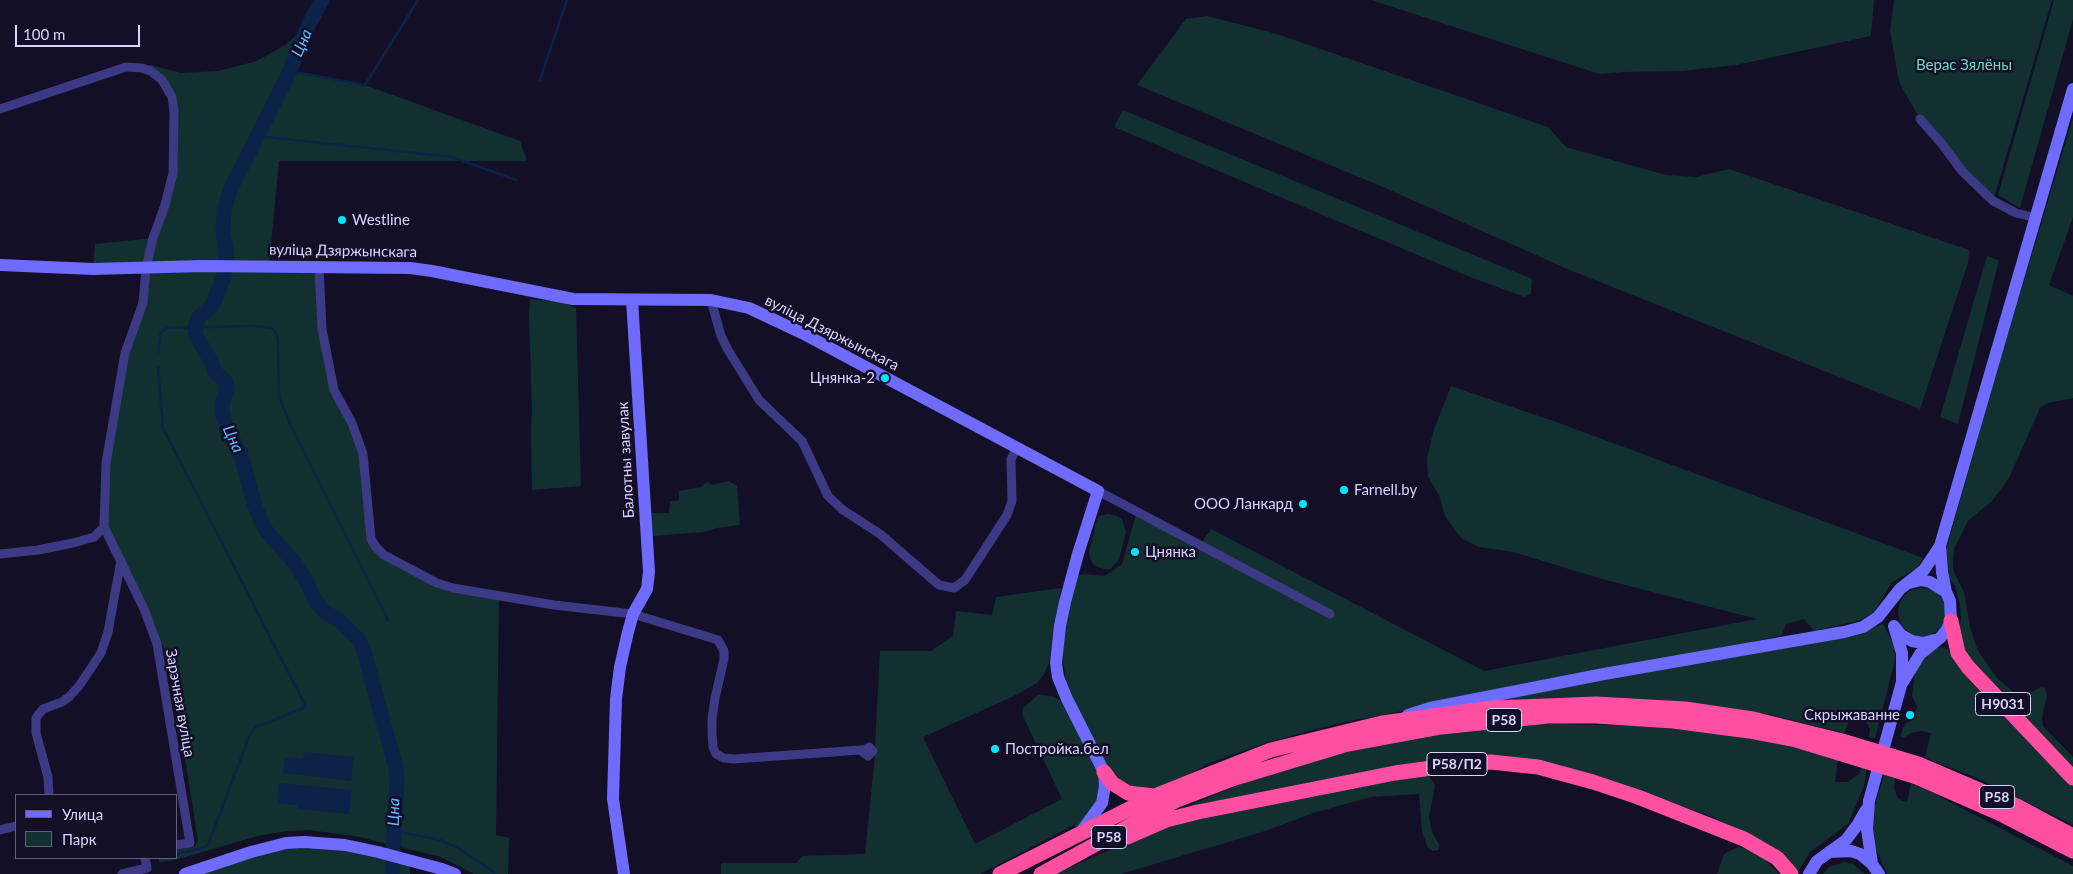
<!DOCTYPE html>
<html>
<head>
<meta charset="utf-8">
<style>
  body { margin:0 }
  #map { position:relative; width:2073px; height:874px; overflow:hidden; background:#130f26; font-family:Lato,sans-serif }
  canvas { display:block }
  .legend { position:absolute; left:15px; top:794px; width:162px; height:65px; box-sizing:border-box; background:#130f26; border:1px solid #625e7d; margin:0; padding:6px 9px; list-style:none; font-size:15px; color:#d9d4ff }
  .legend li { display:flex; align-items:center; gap:10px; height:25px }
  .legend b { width:25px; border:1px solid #625e7d }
  .scale { position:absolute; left:15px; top:25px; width:125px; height:22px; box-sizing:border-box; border:2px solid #d9d4ff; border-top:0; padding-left:6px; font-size:15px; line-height:18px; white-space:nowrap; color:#d9d4ff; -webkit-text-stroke:4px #130f26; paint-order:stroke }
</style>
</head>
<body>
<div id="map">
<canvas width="2073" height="874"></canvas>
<ul class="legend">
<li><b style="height:6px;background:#6f6bff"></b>Улица</li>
<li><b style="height:14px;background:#12302f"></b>Парк</li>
</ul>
<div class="scale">100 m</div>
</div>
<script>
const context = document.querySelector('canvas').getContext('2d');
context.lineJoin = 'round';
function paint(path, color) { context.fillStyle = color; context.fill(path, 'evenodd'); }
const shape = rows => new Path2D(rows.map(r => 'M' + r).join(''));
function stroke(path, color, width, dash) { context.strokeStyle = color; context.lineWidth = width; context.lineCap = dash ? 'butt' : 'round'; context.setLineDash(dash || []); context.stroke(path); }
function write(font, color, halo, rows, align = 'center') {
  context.font = font + ' Lato,sans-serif'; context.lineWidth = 5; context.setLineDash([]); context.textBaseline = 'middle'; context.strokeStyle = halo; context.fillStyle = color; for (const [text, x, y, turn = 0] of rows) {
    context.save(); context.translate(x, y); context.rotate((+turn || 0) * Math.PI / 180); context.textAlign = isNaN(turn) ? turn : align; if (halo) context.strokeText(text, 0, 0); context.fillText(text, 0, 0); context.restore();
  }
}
const green = shape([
  [1371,0,1874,0,1871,36,1736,65,1682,71,1624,72,1599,74],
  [1894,0,2052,0,1993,201,1920,119,1899,82,1890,31],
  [2054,0,2073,0,2073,19,2020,208,1998,195],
  [1207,16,1277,34,1548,127,1566,147,1666,175,1696,177,1729,169,1969,250,1968,263,1920,409,1572,271,1383,187,1137,85,1186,19],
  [307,26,291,71,365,85,520,141,527,161,279,161,269,266,319,267,331,377,363,454,376,547,437,583,499,596,496,835,509,838,508,874,474,874,441,857,355,836,308,830,287,831,258,836,171,861,159,862,159,858,176,858,176,850,195,846,198,841,174,688,168,656,104,527,106,463,125,353,143,303,146,268,93,269,95,244,153,238,173,173,174,112,162,80,126,67,151,65,181,73,218,71,257,61,285,45],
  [1123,110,1532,279,1531,293,1525,297,1470,277,1114,127],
  [2073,118,2073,217,2049,285,2073,296,2073,398,2048,403,2040,408,2009,478,1992,501,1968,521,1954,549,1953,560,1953,570,1964,592,1970,627,1978,651,1997,678,2016,694,2027,695,2037,689,2042,687,2045,688,2047,696,2042,717,2043,726,2073,757,2073,770,1961,648,1958,637,1961,618,1960,604,1955,585,1947,577,1945,554,1993,384],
  [1987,256,1999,260,1958,424,1940,417],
  [530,299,558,301,576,308,581,486,532,490,531,430,532,410,529,314],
  [1451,386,1559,423,1923,558,1917,568,1891,583,1875,611,1861,620,1814,631,1804,619,1786,624,1782,635,1714,651,1340,723,1268,742,1207,764,1155,796,1105,786,1081,832,1074,825,980,874,721,874,721,863,796,863,803,856,865,854,874,765,880,651,931,651,953,636,956,611,992,615,996,597,1061,588,1049,663,1044,674,1037,683,1014,696,923,737,975,844,1062,799,1022,714,1023,708,1038,695,1051,696,1060,700,1102,768,1065,677,1062,644,1075,581,1080,575,1085,574,1105,576,1122,564,1137,511,1199,546,1211,529,1484,671,1757,619,1602,579,1513,552,1479,547,1461,538,1445,516,1439,495,1428,477,1427,459,1433,432],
  [729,481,737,486,740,525,717,528,704,532,653,536,649,534,648,513,669,513,670,501,679,501,679,491,701,487,707,482,712,485],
  [1108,514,1117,516,1122,519,1126,532,1119,560,1110,569,1103,569,1094,565,1090,559,1089,552,1097,519,1100,516],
  '1898 612a24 24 0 1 1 48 0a24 24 0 1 1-48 0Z',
  [1883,624,1895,647,1895,660,1875,738,1869,737,1870,729,1864,718,1853,712,1844,733,1772,715,1700,704,1655,700,1575,697,1494,701,1494,699,1853,634],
  [1940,647,1948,649,1966,671,2073,784,2073,825,1975,777,1925,758,1931,733,1921,731,1911,733,1903,738,1900,736,1905,724,1913,720,1917,706,1912,696,1915,674,1921,661,1932,651],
  [1511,723,1649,726,1745,737,1829,755,1838,758,1835,782,1848,782,1859,774,1862,766,1867,767,1864,786,1848,824,1810,852,1797,873,1771,846,1713,817,1616,783,1533,759,1483,755,1409,763,1179,810,1258,777,1336,751],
  [1425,774,1430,777,1435,786,1429,817,1432,832,1440,846,1438,850,1433,851,1428,848,1422,832,1419,794,1371,797,1313,813,1265,831,1121,874,1055,874,1155,830,1203,817],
  [1884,775,1895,778,1894,789,1898,798,1902,801,1907,802,1911,784,1927,790,2073,866,2073,874,1887,874,1873,843,1874,809],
  [1738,847,1755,849,1764,856,1766,861,1779,874,1717,874,1724,854],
  [305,848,353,852,408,865,410,868,410,874,193,874,277,850],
  [1845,862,1853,864,1865,874,1823,874,1829,867]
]);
const water = shape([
  [305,752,353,757,351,781,283,773,285,757,303,759],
  [279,783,352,790,349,814,297,809,297,805,277,803]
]);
const stream = shape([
  [290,71,365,85,418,0],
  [540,80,567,0],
  [257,136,452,157,516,180],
  [158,352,161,332,167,328,255,326,271,328,275,331,278,340,279,397,290,424,388,620],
  [158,367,163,428,305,705,304,708,256,727,250,734,208,845,203,848,176,854],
  [395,831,440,840,456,847,494,872]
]);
const river = shape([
  [322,0,305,32,290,71,230,190,224,211,223,232,227,257,224,276,212,306,198,318,195,327,196,336,211,361,214,371,226,382,227,388,222,403,222,412,227,430,240,452,255,506,262,523,267,532,295,563,305,579,316,602,325,612,340,621,357,638,363,648,396,768,397,781,392,874]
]);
const street = shape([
  [0,109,126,67,142,68,151,71,162,80,172,97,174,112,173,173,165,205,153,238,146,268,143,303,125,353,106,463,104,527,144,609,157,644,190,843,176,845],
  [1920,119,1942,144,1962,171,1993,201,2016,213,2036,218],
  [319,267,322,329,334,390,352,423,363,454,371,539,376,547,384,555,437,583,453,588,554,605,633,614,718,640,724,651,724,659,715,698,712,719,712,733,713,747,716,754,724,758,734,759,833,752,860,750,864,750,869,747,873,751,868,756,860,750],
  [711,300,721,336,728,350,759,400,802,441,828,496,843,510,880,534,939,585,954,588,965,580,1007,515,1012,501,1011,459,1017,448],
  [1098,491,1330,614],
  [0,554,38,550,73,543,94,537,104,527],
  [49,795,48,777,36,733,36,718,43,709,62,702,69,697,79,686,101,653,108,632,121,560],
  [0,830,16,826],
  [122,874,147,868,145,858]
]);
const secondary = shape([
  [0,265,93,269,202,266,410,268,432,271,573,299,711,300,749,308,802,333,1098,491,1078,554,1065,602,1060,626,1056,663,1058,677,1067,699,1104,772,1105,786,1102,803,1081,832],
  [1909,583,1921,580,1930,582,1946,592],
  [1895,627,1901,635,1912,641,1923,643,1934,640],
  [1903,682,1920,654,1941,637,1947,629,1951,621,1950,601,1946,592,1942,572,1940,546],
  [1408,715,1430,708,1604,674,1844,632,1863,627,1878,617,1900,589,1924,570,1940,546,2073,89],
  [1829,852,1851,851,1860,854,1872,864,1879,874],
  [1872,864,1867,829,1869,801,1902,682,1902,653,1894,626],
  [185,874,251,852,286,843,304,842,345,845,378,852,442,869,455,874],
  [624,874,613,799,616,699,620,667,628,632,633,614,647,589,649,572,632,300],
  [1809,874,1817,861,1846,840,1858,824,1866,810]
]);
const highway = shape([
  [1951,621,1958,653,1968,667,2073,778],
  [1918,764,2019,807,2073,836],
  [1104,772,1112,783,1128,793,1154,796],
  [1914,776,2003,815,2073,851],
  [1127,837,1166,820,1198,812,1395,773,1460,764,1491,762,1538,767,1593,782,1638,797,1744,839,1777,858,1791,874],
  [1000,874,1155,796,1210,774,1271,750,1382,723,1493,708,1596,704,1685,709,1753,719,1842,741],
  [1041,874,1177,800,1235,778,1344,745,1441,727,1548,716,1596,716,1673,721,1749,731,1796,740,1839,753]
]);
const highwayBridge = shape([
  [1842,741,1918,764],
  [1839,753,1914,776]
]);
const markers = [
  [342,220,5,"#00e5ff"],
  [885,378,5,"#00e5ff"],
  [1344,490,5,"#00e5ff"],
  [1303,504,5,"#00e5ff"],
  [1135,552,5,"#00e5ff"],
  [1910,715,5,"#00e5ff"],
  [995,749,5,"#00e5ff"]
];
const shields = [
  [2003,704,55],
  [1504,720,35],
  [1457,764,60],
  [1997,797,35],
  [1109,837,35]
];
const shieldNames = [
  ["Н9031",2003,704],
  ["Р58",1504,720],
  ["Р58/П2",1457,764],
  ["Р58",1997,797],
  ["Р58",1109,837]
];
const parkNames = [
  ["Верас Зялёны",1964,65]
];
const poiNames = [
  ["Westline",352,220],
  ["Цнянка-2",875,378,"right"],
  ["Farnell.by",1354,490],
  ["ООО Ланкард",1293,504,"right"],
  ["Цнянка",1145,552],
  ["Скрыжаванне",1900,715,"right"],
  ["Постройка.бел",1005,749]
];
const streetNames = [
  ["вуліца Дзяржынскага",343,251,1],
  ["вуліца Дзяржынскага",832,333,27],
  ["Балотны завулак",626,460,-93],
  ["Зарэчная вуліца",180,703,80]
];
const waterNames = [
  ["Цна",302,43,-66],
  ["Цна",233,439,66],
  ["Цна",394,812,-88]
];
paint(green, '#12302f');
paint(water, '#0c2248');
stroke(stream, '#0c2248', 2.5);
stroke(river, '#0c2248', 15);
stroke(street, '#3d3a85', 9);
stroke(secondary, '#6f6bff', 12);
stroke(highway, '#ff4fa3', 15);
stroke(highwayBridge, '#ff4fa3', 15);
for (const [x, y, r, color] of markers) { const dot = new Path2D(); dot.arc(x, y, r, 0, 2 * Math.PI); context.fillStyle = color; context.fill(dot); stroke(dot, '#130f26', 2); }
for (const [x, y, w] of shields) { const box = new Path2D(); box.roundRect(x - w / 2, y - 11.5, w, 23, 4); context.fillStyle = '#130f26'; context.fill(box); stroke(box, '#d9d4ff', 1); }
write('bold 14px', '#d9d4ff', null, shieldNames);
write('15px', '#5fe0c0', '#130f26', parkNames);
write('15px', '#d9d4ff', '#130f26', poiNames, 'left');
write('15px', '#d9d4ff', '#130f26', streetNames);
write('italic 16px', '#62b6ff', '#130f26', waterNames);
</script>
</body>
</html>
